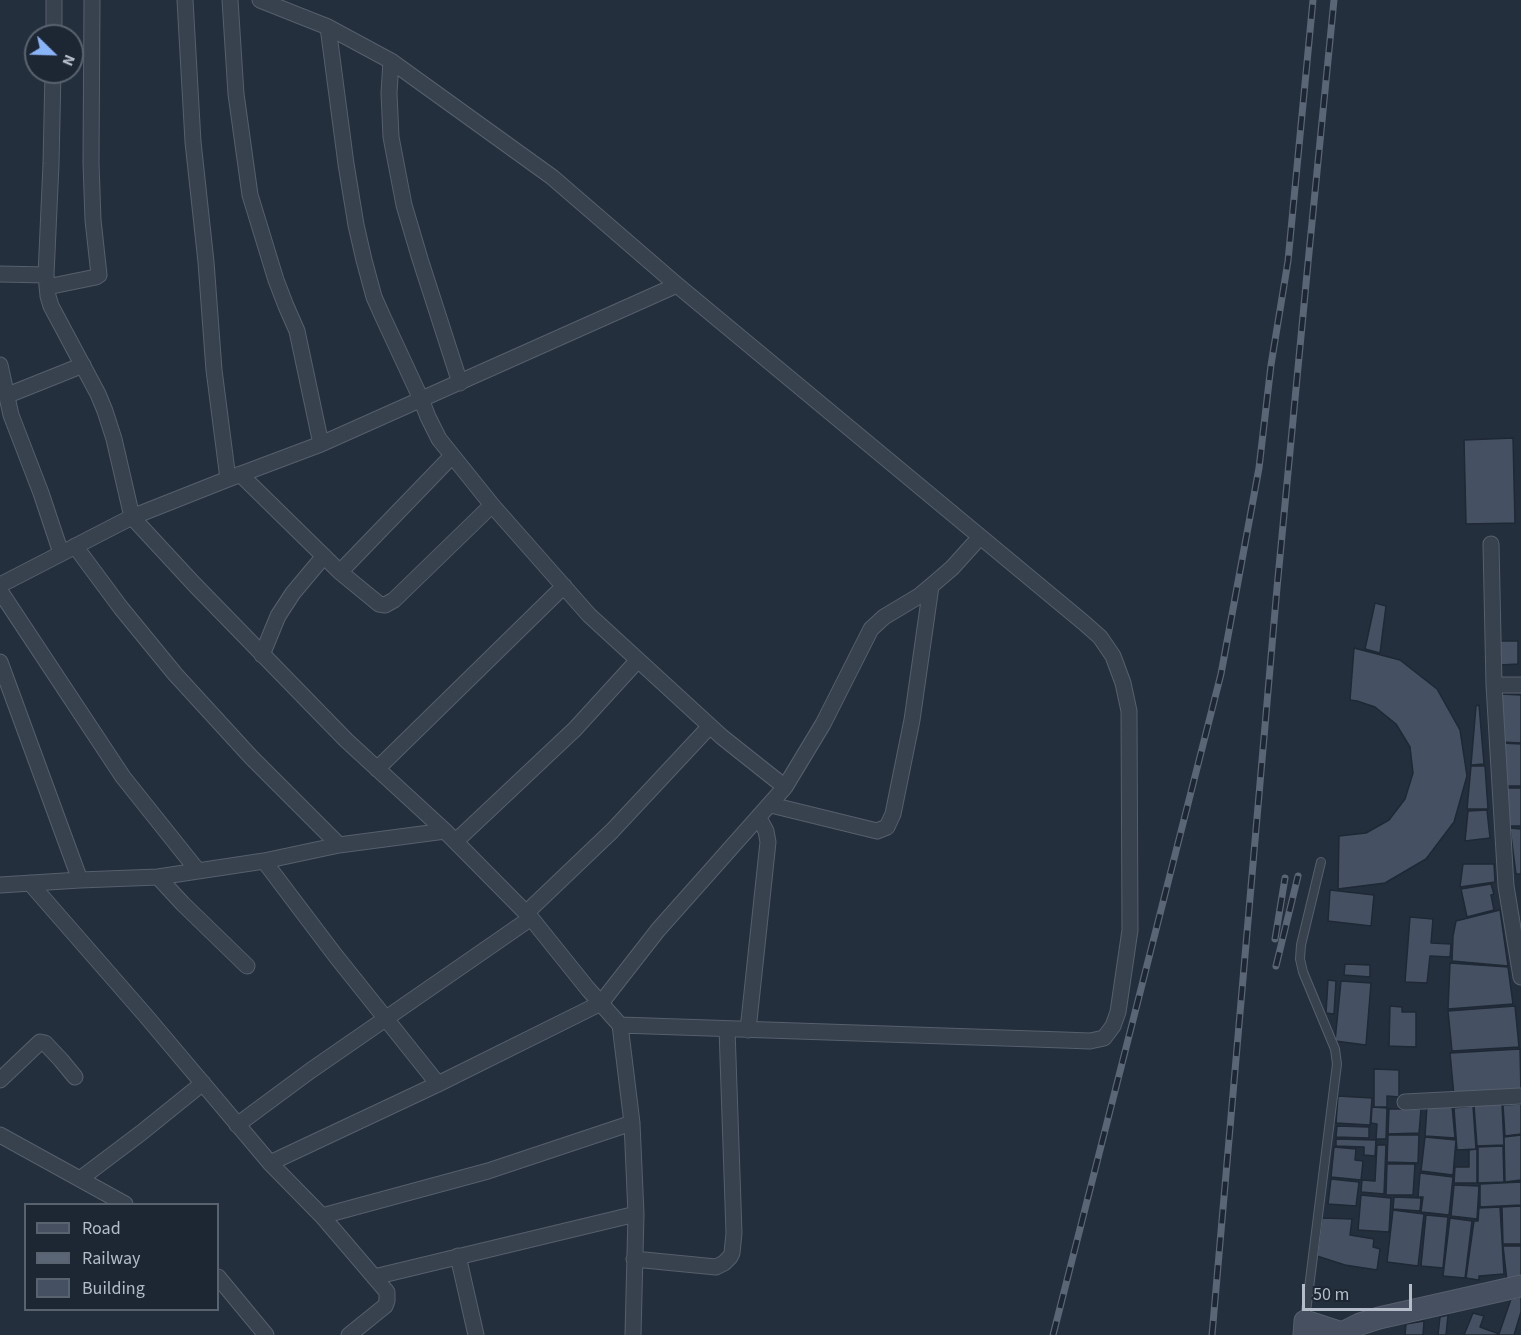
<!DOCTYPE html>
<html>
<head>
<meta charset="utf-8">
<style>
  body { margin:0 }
  #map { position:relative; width:1521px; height:1335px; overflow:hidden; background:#242f3e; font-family:"Source Sans 3",sans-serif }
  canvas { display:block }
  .legend { position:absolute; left:24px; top:1203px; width:195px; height:108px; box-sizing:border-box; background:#1d2633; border:2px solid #59626f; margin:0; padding:8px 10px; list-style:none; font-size:18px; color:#b4bcc9 }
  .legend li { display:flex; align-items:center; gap:12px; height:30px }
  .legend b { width:30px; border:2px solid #59626f }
  .north { position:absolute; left:24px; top:24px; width:60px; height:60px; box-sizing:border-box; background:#1d2633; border:2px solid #59626f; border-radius:50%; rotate:113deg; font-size:16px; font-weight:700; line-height:24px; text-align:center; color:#b4bcc9 }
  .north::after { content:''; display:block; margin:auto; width:21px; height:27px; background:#8ab4f8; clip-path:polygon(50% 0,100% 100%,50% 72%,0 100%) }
  .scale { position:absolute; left:1302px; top:1284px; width:110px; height:27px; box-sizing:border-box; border:3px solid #b4bcc9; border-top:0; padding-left:8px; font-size:18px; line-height:21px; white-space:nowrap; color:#b4bcc9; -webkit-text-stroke:4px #1d2633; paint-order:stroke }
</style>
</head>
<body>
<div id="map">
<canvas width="1521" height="1335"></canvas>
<ul class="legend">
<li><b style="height:8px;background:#465061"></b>Road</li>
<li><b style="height:8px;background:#5a6575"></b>Railway</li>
<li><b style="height:16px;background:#455162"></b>Building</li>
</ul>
<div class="north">N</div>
<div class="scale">50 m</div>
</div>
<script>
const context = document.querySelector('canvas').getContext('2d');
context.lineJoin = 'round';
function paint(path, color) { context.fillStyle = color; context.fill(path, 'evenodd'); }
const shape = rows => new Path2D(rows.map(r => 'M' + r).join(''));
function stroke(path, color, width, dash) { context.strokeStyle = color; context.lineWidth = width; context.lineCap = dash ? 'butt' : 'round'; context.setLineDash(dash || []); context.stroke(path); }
const building = shape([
  [1513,438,1515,523,1466,524,1464,440,1513,438],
  [1375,603,1386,606,1380,653,1365,649,1375,603],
  [1499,641,1518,641,1518,664,1500,665,1499,641],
  [1354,648,1400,660,1437,689,1460,730,1467,776,1454,822,1426,859,1385,883,1338,889,1339,836,1366,833,1389,820,1405,799,1413,773,1410,747,1396,724,1375,707,1357,701,1350,700,1354,648],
  [1500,694,1521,695,1521,743,1502,742,1500,694],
  [1479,705,1484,764,1471,765,1476,706,1479,705],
  [1502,743,1521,744,1521,786,1504,786,1502,743],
  [1471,766,1485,766,1488,809,1467,809,1471,766],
  [1505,788,1521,788,1521,826,1508,826,1505,788],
  [1487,810,1490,838,1465,841,1468,811,1487,810],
  [1510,828,1521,829,1521,874,1516,874,1510,828],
  [1463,864,1494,864,1495,882,1460,887,1463,864],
  [1491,884,1494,894,1491,895,1494,910,1467,917,1461,889,1491,884],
  [1330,890,1374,895,1371,926,1328,921,1330,890],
  [1500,910,1508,966,1452,961,1453,936,1456,921,1500,910],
  [1410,917,1433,919,1431,943,1451,944,1450,957,1430,956,1427,983,1405,982,1410,917],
  [1450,963,1508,967,1513,1004,1448,1009,1450,963],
  [1345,964,1370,965,1370,977,1344,975,1345,964],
  [1328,980,1336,981,1334,1014,1326,1013,1328,980],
  [1341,981,1371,983,1366,1045,1335,1041,1341,981],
  [1390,1006,1402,1007,1402,1012,1416,1012,1416,1047,1389,1046,1390,1006],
  [1515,1006,1519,1047,1452,1051,1448,1011,1515,1006],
  [1520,1049,1521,1092,1454,1096,1450,1053,1520,1049],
  [1374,1069,1399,1070,1399,1097,1387,1096,1387,1107,1374,1107,1374,1069],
  [1338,1096,1372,1098,1370,1125,1336,1123,1338,1096],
  [1502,1104,1504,1145,1477,1146,1474,1105,1502,1104],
  [1521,1104,1521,1134,1505,1136,1503,1105,1521,1104],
  [1427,1106,1452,1106,1455,1138,1425,1136,1427,1106],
  [1473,1106,1476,1149,1457,1150,1454,1108,1473,1106],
  [1372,1107,1387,1108,1386,1139,1376,1139,1377,1124,1371,1123,1372,1107],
  [1389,1109,1421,1109,1419,1133,1388,1134,1389,1109],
  [1337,1126,1369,1127,1369,1138,1336,1137,1337,1126],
  [1388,1135,1419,1135,1418,1163,1387,1162,1388,1135],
  [1521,1135,1521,1180,1505,1182,1504,1137,1521,1135],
  [1425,1137,1456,1140,1453,1175,1421,1171,1425,1137],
  [1336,1139,1376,1140,1375,1156,1364,1155,1364,1147,1336,1146,1336,1139],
  [1377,1145,1386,1145,1384,1194,1361,1192,1362,1180,1375,1181,1377,1145],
  [1503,1146,1504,1182,1478,1183,1478,1147,1503,1146],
  [1334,1147,1356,1149,1355,1160,1363,1161,1361,1180,1331,1177,1334,1147],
  [1477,1149,1477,1183,1454,1183,1455,1167,1469,1167,1469,1150,1477,1149],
  [1387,1164,1415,1164,1413,1195,1386,1195,1387,1164],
  [1420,1173,1453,1177,1449,1215,1421,1212,1423,1197,1418,1197,1420,1173],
  [1331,1179,1359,1182,1356,1206,1328,1204,1331,1179],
  [1521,1182,1521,1205,1480,1207,1480,1184,1521,1182],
  [1454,1185,1479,1186,1477,1219,1451,1216,1454,1185],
  [1361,1195,1391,1198,1389,1232,1358,1230,1361,1195],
  [1394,1197,1421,1198,1420,1211,1393,1209,1394,1197],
  [1521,1206,1521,1244,1503,1244,1502,1207,1521,1206],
  [1500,1207,1504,1274,1479,1276,1479,1280,1466,1278,1474,1221,1478,1221,1479,1208,1500,1207],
  [1393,1210,1424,1214,1418,1266,1387,1262,1393,1210],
  [1426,1215,1448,1217,1443,1268,1421,1266,1426,1215],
  [1322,1218,1352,1219,1350,1235,1374,1239,1373,1247,1380,1249,1377,1270,1345,1265,1317,1256,1322,1218],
  [1450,1218,1472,1221,1465,1278,1443,1276,1450,1218],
  [1503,1246,1521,1246,1521,1277,1507,1281,1503,1246],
  [1521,1297,1521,1312,1514,1335,1464,1335,1473,1313,1484,1316,1480,1327,1499,1334,1511,1299,1521,1297],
  [1448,1315,1446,1335,1438,1335,1440,1317,1448,1315],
  [1424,1321,1423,1335,1405,1335,1406,1324,1424,1321]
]);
const lane = shape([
  [1305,1320,1337,1064,1335,1049,1303,972,1300,959,1301,945,1321,862]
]);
const street = shape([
  [185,0,193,142,206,262,214,370,228,479],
  [230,0,236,94,250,195,276,280,286,306,297,331,321,444],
  [260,0,328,27,391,61,552,177,677,285,1083,622,1100,637,1113,656,1123,683,1129,711,1130,930,1118,1012,1113,1026,1104,1038,1090,1041,1063,1040,620,1025],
  [54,36,54,0],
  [391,61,389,93,391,137,404,205,420,259,460,383],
  [53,72,51,164,46,275,48,296,51,306,98,394,105,411,114,439,132,517,194,584,346,740,445,831],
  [0,274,46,275],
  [47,287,96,277,99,275,93,220,91,163,92,0],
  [0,365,11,415,41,493,61,553],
  [8,395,83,365],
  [240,474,340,572,379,604,385,605,394,600,492,505],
  [1491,544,1494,685,1506,886,1521,977],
  [75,546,121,608,175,674,251,757,339,845],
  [340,572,452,456],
  [0,585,132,517,228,479,321,444,677,285],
  [0,591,123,777,198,871],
  [262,655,278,616,293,593,324,556],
  [0,662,80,880],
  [1494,685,1521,685],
  [377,769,564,586],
  [785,787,823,724,871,629,884,617,919,596,931,586,952,568,980,537],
  [771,805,877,831,887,827,893,814,912,720,931,586],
  [456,841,575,729,638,660],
  [264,861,335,955,438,1084],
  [158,877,183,904,247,966],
  [30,883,146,1016,270,1163,322,1216,387,1292,387,1301,385,1306,349,1335],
  [0,885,80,880,158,877,264,861,339,845,445,831,531,918,588,989,620,1025,632,1123,636,1214,633,1335],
  [526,913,612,831,710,726],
  [748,1030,768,842,766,831,759,818],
  [0,1080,40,1042,45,1043,61,1060,75,1077],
  [1405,1102,1521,1096],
  [237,1125,310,1071,531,918],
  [0,1135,125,1204],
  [270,1163,438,1084,601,1003,658,930,785,787,722,737,589,615,492,505,439,439,428,417,421,399,382,315,374,297,364,260,356,225,346,164,328,27],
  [80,1179,141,1133,203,1083],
  [322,1216,488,1171,632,1123],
  [458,1256,476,1335],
  [634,1259,716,1267,724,1263,730,1257,732,1253,734,1233,727,1029],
  [218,1277,266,1335],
  [374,1277,636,1214]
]);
const secondary = shape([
  [1342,1333,1360,1324,1379,1318,1521,1286],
  [1304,1335,1305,1321,1348,1335]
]);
const rail = shape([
  [1275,939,1285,878],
  [1276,966,1298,876],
  [1053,1335,1221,674,1259,468,1271,365,1288,261,1313,0],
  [1212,1335,1277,588,1308,263,1334,0]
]);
paint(building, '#455162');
stroke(building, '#1f2835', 1.5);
stroke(lane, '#565f6c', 10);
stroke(street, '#565f6c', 17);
stroke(secondary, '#565f6c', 23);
stroke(lane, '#38414e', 8);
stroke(street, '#38414e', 15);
stroke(secondary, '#465061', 21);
stroke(rail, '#5a6575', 7);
stroke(rail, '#1d2633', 4.5, [14]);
</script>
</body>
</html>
